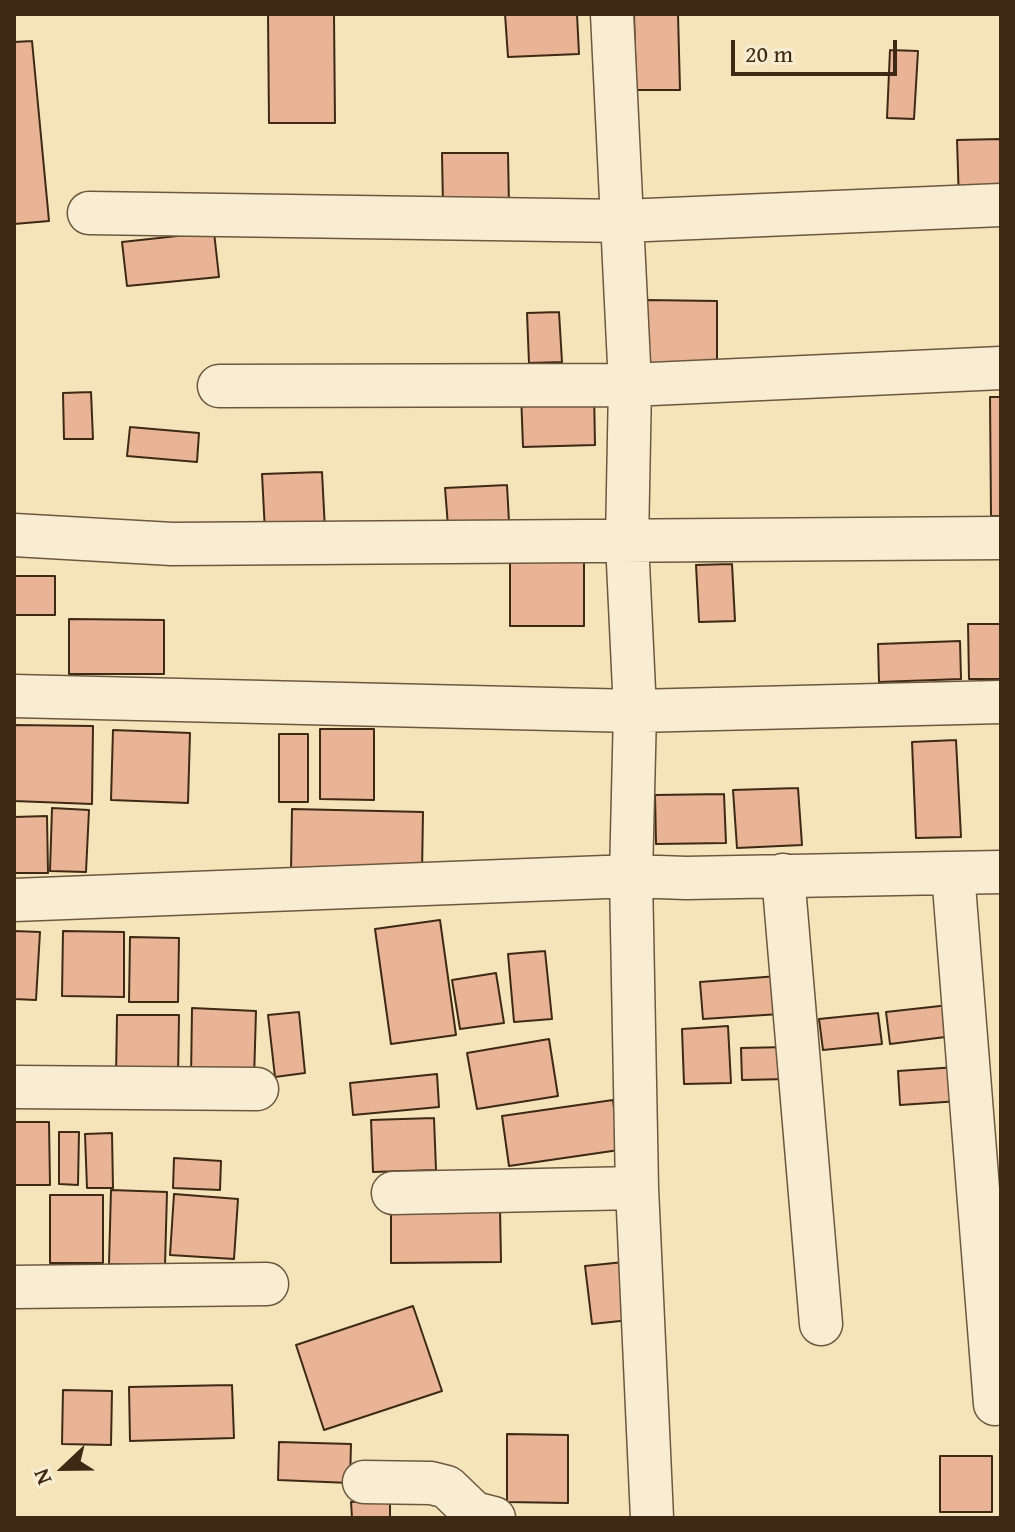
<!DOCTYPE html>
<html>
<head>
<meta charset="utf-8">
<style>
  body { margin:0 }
  #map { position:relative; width:1015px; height:1532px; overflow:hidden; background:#f5e4ba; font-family:"Gentium Book Plus",serif }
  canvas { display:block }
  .frame { position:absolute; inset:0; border:16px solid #3e2a14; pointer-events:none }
  .north { position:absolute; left:24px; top:1428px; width:80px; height:80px; -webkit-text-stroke:6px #f8edd2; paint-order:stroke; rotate:248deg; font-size:22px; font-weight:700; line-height:32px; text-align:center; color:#3e2a14 }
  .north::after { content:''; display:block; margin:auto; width:28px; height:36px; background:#3e2a14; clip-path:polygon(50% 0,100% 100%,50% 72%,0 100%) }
  .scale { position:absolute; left:731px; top:40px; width:166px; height:36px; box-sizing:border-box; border:4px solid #3e2a14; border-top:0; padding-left:10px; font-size:24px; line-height:28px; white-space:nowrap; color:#3e2a14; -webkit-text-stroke:6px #f8edd2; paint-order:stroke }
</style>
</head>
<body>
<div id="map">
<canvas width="1015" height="1532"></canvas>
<div class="frame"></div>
<div class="north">N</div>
<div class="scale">20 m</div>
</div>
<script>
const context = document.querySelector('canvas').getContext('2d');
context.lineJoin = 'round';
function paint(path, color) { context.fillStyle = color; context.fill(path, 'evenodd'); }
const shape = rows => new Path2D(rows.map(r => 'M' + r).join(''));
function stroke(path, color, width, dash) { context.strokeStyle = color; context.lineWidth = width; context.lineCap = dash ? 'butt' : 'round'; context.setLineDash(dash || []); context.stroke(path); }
const building = shape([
  [268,14,334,14,335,123,269,123,268,14],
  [505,14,577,14,579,54,508,57,505,14],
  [634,14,678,14,680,90,636,90,634,14],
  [32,41,49,221,14,224,14,42,32,41],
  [890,50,918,51,914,119,887,118,890,50],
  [1001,139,1001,200,959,202,957,140,1001,139],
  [442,153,508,153,509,207,443,207,442,153],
  [214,232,219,277,127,286,122,242,214,232],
  [646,300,717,301,717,367,645,367,646,300],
  [559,312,562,362,529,363,527,313,559,312],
  [594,391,595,445,523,447,521,393,594,391],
  [91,392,93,439,64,439,63,393,91,392],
  [990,397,1001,397,1001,516,991,516,990,397],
  [130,427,199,433,197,462,127,456,130,427],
  [322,472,325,530,265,532,262,474,322,472],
  [507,485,509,522,448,526,445,488,507,485],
  [510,560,584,560,584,626,510,626,510,560],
  [732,564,735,621,699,622,696,565,732,564],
  [14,576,55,576,55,615,14,615,14,576],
  [69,619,164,620,164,674,69,674,69,619],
  [968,624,1001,624,1001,679,969,679,968,624],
  [960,641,961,679,879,682,878,644,960,641],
  [14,725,93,726,92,804,14,801,14,725],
  [320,729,374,729,374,800,320,799,320,729],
  [113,730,190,733,188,803,111,800,113,730],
  [279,734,308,734,308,802,279,802,279,734],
  [956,740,961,837,916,838,912,742,956,740],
  [798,788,802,845,737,848,733,790,798,788],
  [724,794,726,843,656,844,655,795,724,794],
  [52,808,89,810,86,872,50,871,52,808],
  [292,809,423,812,422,874,291,872,292,809],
  [47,816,48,873,14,873,14,817,47,816],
  [440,920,456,1035,391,1044,375,929,440,920],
  [14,931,40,932,36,1000,14,999,14,931],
  [63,931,124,932,124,997,62,996,63,931],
  [130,937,179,938,178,1002,129,1002,130,937],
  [545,951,552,1019,514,1022,508,954,545,951],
  [496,973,504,1023,460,1029,452,980,496,973],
  [778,976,780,1014,703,1019,700,982,778,976],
  [958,1004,961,1035,890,1044,886,1012,958,1004],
  [192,1008,256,1011,254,1080,191,1078,192,1008],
  [299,1012,305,1073,275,1077,268,1015,299,1012],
  [878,1013,882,1044,823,1050,819,1019,878,1013],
  [117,1015,179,1015,178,1077,116,1077,117,1015],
  [728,1026,731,1083,684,1084,682,1029,728,1026],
  [549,1039,558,1096,477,1109,467,1053,549,1039],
  [787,1047,788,1079,742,1080,741,1048,787,1047],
  [957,1067,960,1101,900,1105,898,1071,957,1067],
  [437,1074,439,1107,353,1115,350,1083,437,1074],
  [613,1100,619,1150,509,1166,502,1116,613,1100],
  [434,1118,436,1170,373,1172,371,1120,434,1118],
  [14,1122,49,1122,50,1185,14,1185,14,1122],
  [59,1132,79,1132,78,1185,59,1184,59,1132],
  [112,1133,113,1188,87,1188,85,1134,112,1133],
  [174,1158,221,1161,220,1190,173,1188,174,1158],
  [111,1190,167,1192,165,1266,109,1264,111,1190],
  [174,1194,238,1199,234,1259,170,1255,174,1194],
  [50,1195,103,1195,103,1263,50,1263,50,1195],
  [391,1207,500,1207,501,1262,391,1263,391,1207],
  [624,1262,630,1320,592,1324,585,1266,624,1262],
  [413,1306,442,1391,324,1430,296,1345,413,1306],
  [232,1385,234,1438,130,1441,129,1387,232,1385],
  [63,1390,112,1391,111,1445,62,1444,63,1390],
  [507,1434,568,1435,568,1503,507,1502,507,1434],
  [279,1442,351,1444,350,1483,278,1480,279,1442],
  [940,1456,992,1456,992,1512,940,1512,940,1456],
  [390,1501,390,1518,352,1518,351,1502,390,1501]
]);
const minor = shape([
  [612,14,630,385,627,542,635,711,631,876,637,1188,652,1518],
  [89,213,623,221,1001,205],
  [219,386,630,385,1001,368],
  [14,535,172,544,1001,538],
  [14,696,635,711,1001,702],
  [953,873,995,1404],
  [783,875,821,1324],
  [14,900,631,876,686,878,1001,872],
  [14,1087,257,1089],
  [393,1193,637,1188],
  [14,1287,267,1284],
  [364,1482,431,1483,447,1487,474,1513,494,1518]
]);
paint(building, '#e9b395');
stroke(building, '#3e2a14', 2);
stroke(minor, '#6c583e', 45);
stroke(minor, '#f8edd2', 42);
</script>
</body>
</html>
